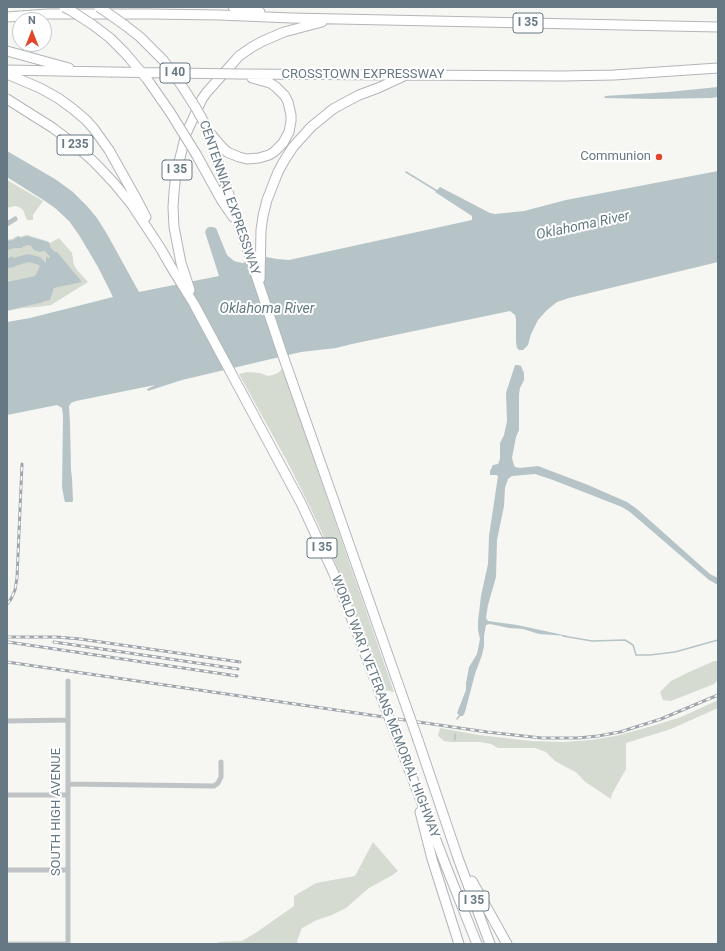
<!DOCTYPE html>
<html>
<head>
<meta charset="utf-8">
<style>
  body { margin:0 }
  #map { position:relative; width:725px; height:951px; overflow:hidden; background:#f6f6f3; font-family:Roboto,sans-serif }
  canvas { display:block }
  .frame { position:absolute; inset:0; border:8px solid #667883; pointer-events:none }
  .north { position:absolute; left:12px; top:12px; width:40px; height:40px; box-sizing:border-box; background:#fff; border:1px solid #c2c9cd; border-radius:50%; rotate:0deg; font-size:11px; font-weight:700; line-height:16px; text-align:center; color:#667883 }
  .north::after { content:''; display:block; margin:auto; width:14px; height:18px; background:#df462a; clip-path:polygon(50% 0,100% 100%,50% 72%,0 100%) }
</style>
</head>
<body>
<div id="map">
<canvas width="725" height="951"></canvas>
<div class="frame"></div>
<div class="north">N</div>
</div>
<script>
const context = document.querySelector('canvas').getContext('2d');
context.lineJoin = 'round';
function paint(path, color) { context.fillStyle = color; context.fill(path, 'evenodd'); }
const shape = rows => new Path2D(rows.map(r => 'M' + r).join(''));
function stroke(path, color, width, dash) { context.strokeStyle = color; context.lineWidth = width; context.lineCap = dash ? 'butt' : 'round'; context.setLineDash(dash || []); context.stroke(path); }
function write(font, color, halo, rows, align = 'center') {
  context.font = font + ' Roboto,sans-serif'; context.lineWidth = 4; context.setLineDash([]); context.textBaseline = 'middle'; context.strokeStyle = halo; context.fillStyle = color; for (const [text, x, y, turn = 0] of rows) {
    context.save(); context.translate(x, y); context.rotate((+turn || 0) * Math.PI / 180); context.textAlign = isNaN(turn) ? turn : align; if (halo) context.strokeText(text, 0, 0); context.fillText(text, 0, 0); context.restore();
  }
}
const green = shape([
  [7,180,43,201,33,215,33,220,27,220,23,210,19,207,15,206,7,208],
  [27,235,47,241,50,243,59,238,72,253,74,265,77,270,88,282,51,305,37,307,23,308,7,311,7,240,12,239,17,236,19,236,19,237],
  [283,368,336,524,394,692,385,690,372,656,346,589,329,548,311,509,288,463,239,374,247,372,260,373,268,376,273,375,278,373],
  [714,661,718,661,718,680,714,684,671,701,663,700,660,692,671,681,687,673],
  [718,700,718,708,671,729,626,743,626,769,612,794,611,799,584,781,577,773,555,761,546,752,535,748,498,748,491,744,480,742,450,742,444,741,438,736,440,728,479,735,531,741,564,742,591,740,616,736,652,726,681,717],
  [373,842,398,871,391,876,369,888,346,908,332,915,317,920,302,928,297,941,298,944,218,944,218,942,242,941,257,932,294,906,294,896,316,883,355,876]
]);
const water = shape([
  [718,87,718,97,711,98,653,99,604,98,605,96,668,92],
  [7,151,55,179,73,192,87,206,97,218,107,234,139,292,219,276,205,232,207,228,209,227,212,227,216,228,227,255,234,261,242,263,266,257,277,259,289,260,472,220,472,216,435,192,440,187,490,213,495,214,524,211,566,200,718,171,718,262,569,298,557,302,547,310,538,320,531,334,528,345,523,350,519,350,517,348,516,342,516,319,515,315,510,311,352,344,336,348,301,352,182,380,148,391,147,389,155,385,76,401,71,403,69,406,70,423,71,470,72,478,73,501,72,502,65,502,64,498,62,487,63,416,62,408,57,405,7,415,7,322,30,318,113,297,98,267,79,235,69,221,55,208,45,201,7,177],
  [19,236,20,238,27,236,48,242,50,244,50,247,55,252,57,252,82,282,54,288,50,300,41,302,41,299,7,306,7,282,35,276,40,266,39,265,29,262,15,266,15,267,7,268,7,259,12,256,13,258,28,254,40,257,46,263,46,257,50,258,50,257,45,251,42,251,40,252,34,250,31,246,28,245,22,247,22,248,15,248,7,250,7,241,13,240],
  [515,365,518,365,521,366,524,373,524,380,520,388,519,394,519,430,516,437,512,458,514,465,515,467,520,468,538,466,588,485,627,502,637,509,710,574,718,578,718,585,709,580,630,512,622,507,553,480,535,474,512,476,508,479,505,488,504,506,497,540,496,577,488,605,486,618,488,621,517,625,568,636,539,634,523,629,509,628,490,624,486,625,484,636,484,646,482,655,475,674,465,712,463,716,460,716,457,713,466,690,466,683,469,667,477,654,480,639,478,630,478,621,481,596,488,564,489,536,498,476,496,475,490,475,490,471,493,465,498,464,500,459,500,443,504,435,507,421,506,393]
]);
const stream = shape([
  [406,172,437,191],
  [563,636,592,641,625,640,633,645,636,655,650,655,675,652,718,640],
  [457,719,460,715],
  [455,740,455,734]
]);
const canal = shape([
  [7,308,41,300,45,297]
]);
const street = shape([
  [7,224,15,219],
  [7,721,68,720],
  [68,784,214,786,218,783,221,777,221,762],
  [7,795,68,795],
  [7,870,68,870],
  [7,944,68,944],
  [68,944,68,681]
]);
const highway = shape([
  [233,7,260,12],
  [7,17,47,14,150,14,220,15,291,18,718,27],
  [7,51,69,68],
  [7,70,110,72],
  [7,74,40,88,58,98,73,109,86,120,94,129,109,150,136,198,146,217],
  [239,74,562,76,614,75,718,68],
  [7,99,53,128,74,144,94,162,114,183,132,205,161,249,170,265,194,304,301,503,334,574,353,622,387,712],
  [206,126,281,350,401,692],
  [211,134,220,145,227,152,239,157,247,159,259,158,269,155,274,152,283,143,289,132,291,121,291,115,288,102,285,96,276,87,270,83,252,78],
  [196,154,222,201,233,217],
  [260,279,261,230,263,216,267,200,278,172,284,161,293,147,311,127,333,109,344,103,359,95,378,88,402,77],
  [190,290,181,263,174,227,173,207,174,192,176,174,186,134,202,99,207,92,232,64,239,56,252,47,263,41,284,32,322,22],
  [397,738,446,866,477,944],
  [418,740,458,858,490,944],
  [420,812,432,859,459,944],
  [472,881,507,944]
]);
const rail = shape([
  [7,604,11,599,15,590,17,578,22,464],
  [7,637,57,637,80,639,240,662],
  [8,642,237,676],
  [54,642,238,669],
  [7,662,487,732,542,738,578,738,598,736,620,732,661,719,718,695]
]);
const highwayBridge = shape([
  [64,7,70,10,93,25,110,38,125,53,147,79,170,112,196,154],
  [99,7,112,16,126,26,140,37,163,60,182,86,196,108,206,126],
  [110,72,239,74],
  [401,692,418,740],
  [387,712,397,738]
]);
const markers = [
  [659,157,4,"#df462a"]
];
const shields = [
  [528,23,30],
  [175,73,30],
  [75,145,36],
  [177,170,30],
  [322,548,30],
  [474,901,30]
];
const shieldNames = [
  ["I 35",528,23],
  ["I 40",175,73],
  ["I 235",75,145],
  ["I 35",177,170],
  ["I 35",322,548],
  ["I 35",474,901]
];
const streetNames = [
  ["CROSSTOWN EXPRESSWAY",363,75],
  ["CENTENNIAL EXPRESSWAY",229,198,71],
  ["WORLD WAR I VETERANS MEMORIAL HIGHWAY",385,707,69],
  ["SOUTH HIGH AVENUE",57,812,-90]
];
const poiNames = [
  ["Communion",651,157]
];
const waterNames = [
  ["Oklahoma River",583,226,-12],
  ["Oklahoma River",267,309]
];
paint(green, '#d6dbd2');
paint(water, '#b6c4c7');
stroke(stream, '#b6c4c7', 1.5);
stroke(canal, '#b6c4c7', 5);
stroke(highway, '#b2b6b9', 11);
stroke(street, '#bfc3c6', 5);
stroke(highway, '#fff', 9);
stroke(rail, '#a0a7ac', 3);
stroke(rail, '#fff', 1.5, [4.5]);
stroke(highwayBridge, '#b2b6b9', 11, []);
stroke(highwayBridge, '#fff', 9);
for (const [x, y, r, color] of markers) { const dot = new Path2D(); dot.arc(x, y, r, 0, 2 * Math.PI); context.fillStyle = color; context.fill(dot); stroke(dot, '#fff', 1.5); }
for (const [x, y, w] of shields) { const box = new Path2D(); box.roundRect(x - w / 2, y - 10, w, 20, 3); context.fillStyle = '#fff'; context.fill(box); stroke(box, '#667883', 1); }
write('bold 12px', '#667883', null, shieldNames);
write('13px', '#667883', '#fff', streetNames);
write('13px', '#667883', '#fff', poiNames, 'right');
write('italic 14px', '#617a7f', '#fff', waterNames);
</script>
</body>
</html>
